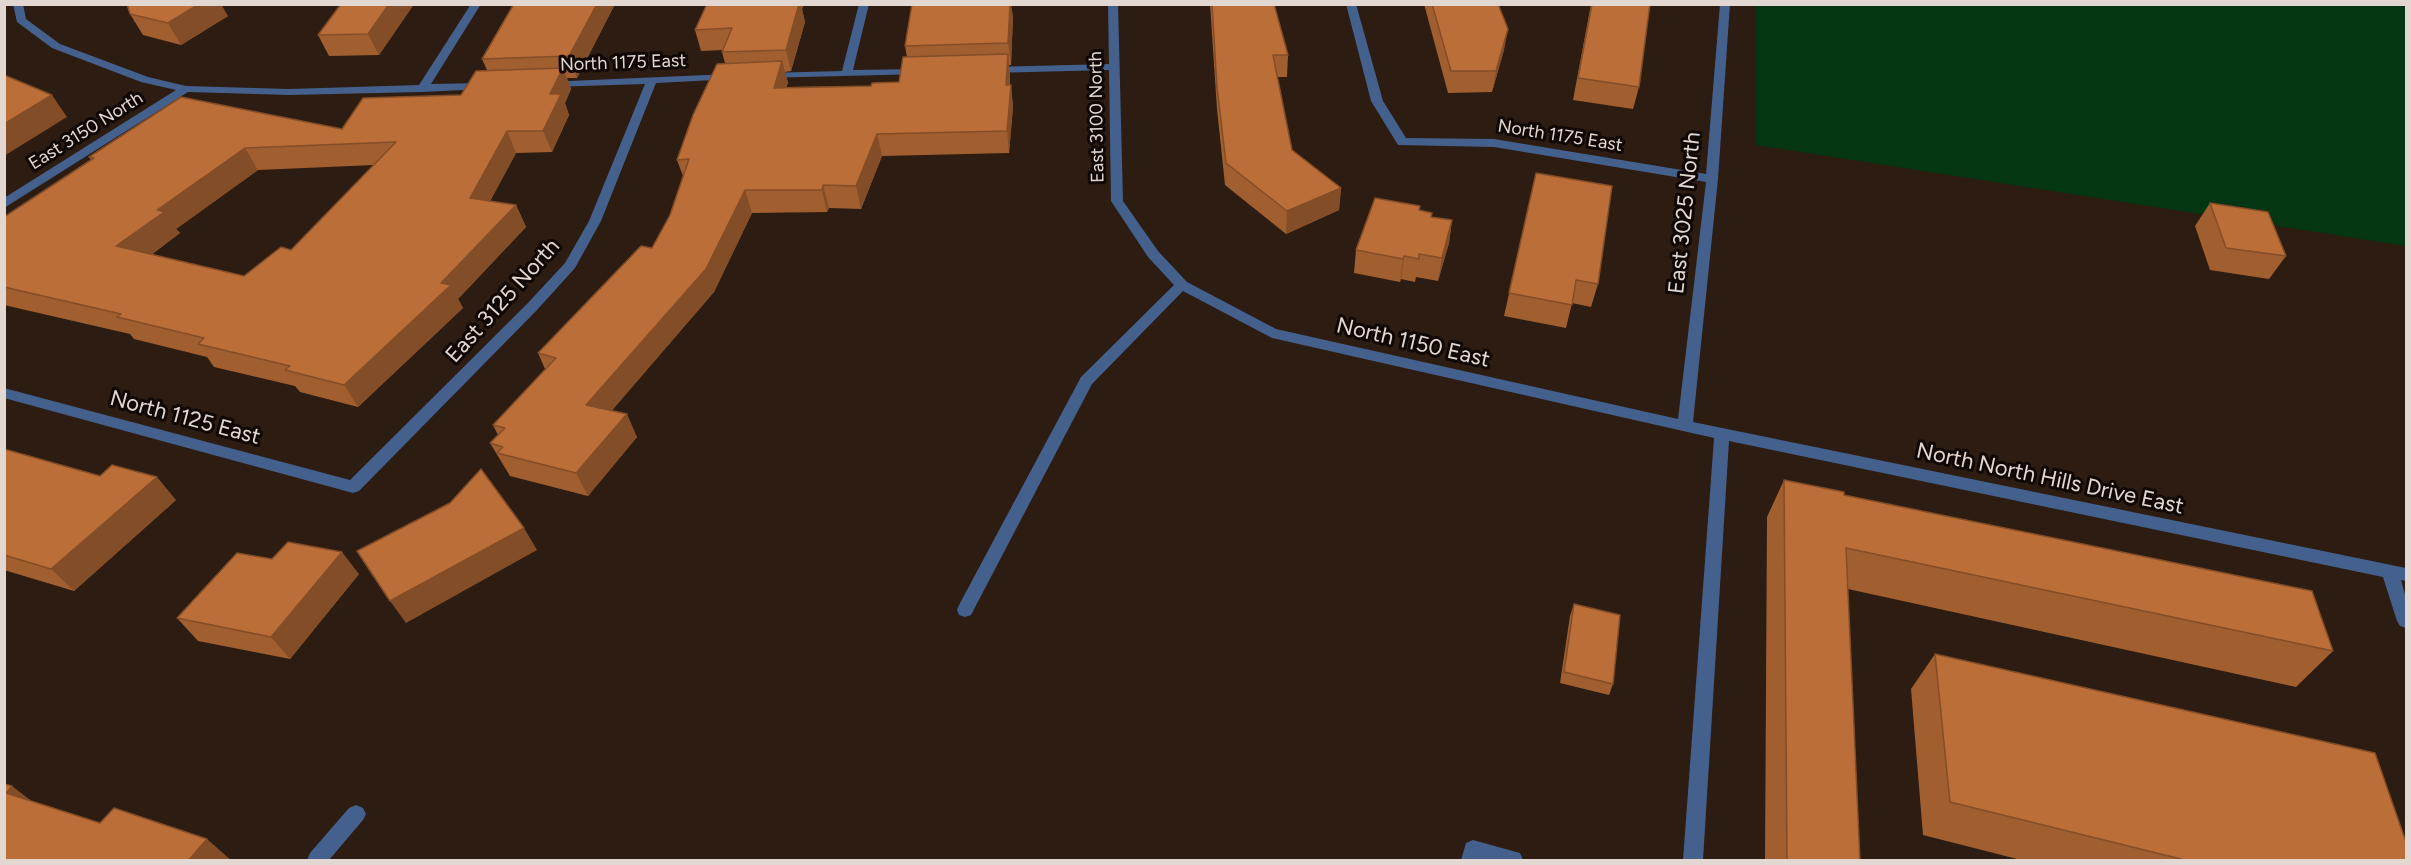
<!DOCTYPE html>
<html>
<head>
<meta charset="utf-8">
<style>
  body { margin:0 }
  #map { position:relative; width:2411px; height:865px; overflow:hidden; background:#2c1c12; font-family:Figtree,sans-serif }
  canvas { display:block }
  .frame { position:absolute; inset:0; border:6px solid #e3d8d1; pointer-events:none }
</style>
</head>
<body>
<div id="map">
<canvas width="2411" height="865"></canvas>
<div class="frame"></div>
</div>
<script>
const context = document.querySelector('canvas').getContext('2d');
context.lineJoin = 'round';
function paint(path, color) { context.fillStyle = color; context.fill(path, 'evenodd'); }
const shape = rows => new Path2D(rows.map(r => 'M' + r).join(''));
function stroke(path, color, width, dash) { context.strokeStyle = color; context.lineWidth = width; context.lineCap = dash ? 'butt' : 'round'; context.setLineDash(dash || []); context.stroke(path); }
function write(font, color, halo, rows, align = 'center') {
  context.font = font + ' Figtree,sans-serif'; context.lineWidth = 6; context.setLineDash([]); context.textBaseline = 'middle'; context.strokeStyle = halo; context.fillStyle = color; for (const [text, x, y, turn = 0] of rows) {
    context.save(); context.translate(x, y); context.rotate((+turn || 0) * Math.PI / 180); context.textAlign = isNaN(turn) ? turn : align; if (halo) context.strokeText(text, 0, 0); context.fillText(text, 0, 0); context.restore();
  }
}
const green = shape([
  [1756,5,2406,5,2406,246,1756,145]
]);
const minor = shape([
  [13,4,23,4,26,19,60,44,148,77,186,86,289,89,419,85,471,4,481,4,431,84,484,83,490,86,484,89,422,92,289,95,188,92,4,208,4,198,176,90,141,82,52,48,17,22,13,4],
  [859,4,869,4,853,70,919,69,923,70,923,74,762,78,760,76,766,73,842,71,859,4],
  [1108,4,1118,4,1123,201,1158,251,1187,282,1276,329,1678,419,1706,182,1494,147,1398,145,1371,101,1346,4,1356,4,1383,101,1406,138,1494,139,1706,174,1720,4,1730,4,1718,179,1693,422,2406,568,2406,581,2401,580,2406,598,2406,628,2400,626,2397,621,2383,577,1729,441,1703,860,1683,860,1714,438,1272,338,1183,291,1092,384,971,615,965,617,959,615,957,610,959,605,1081,377,1174,285,1148,257,1111,201,1109,70,991,73,985,70,991,67,1109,64,1108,4],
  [730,74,734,75,734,79,656,83,601,221,575,268,537,310,359,491,353,493,4,398,4,388,350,480,527,304,565,263,589,221,645,84,550,87,546,86,546,82,730,74],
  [356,805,363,808,366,814,363,820,329,860,307,860,310,853,349,808,356,805],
  [1473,840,1520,853,1523,860,1461,860,1466,843,1473,840]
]);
const wall = shape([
  [414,4,379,55,329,56,318,35],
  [615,4,577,78,567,78,571,89,565,103,569,115,552,152,516,153,490,201,516,205,526,227,458,299,463,308,358,407,300,392,295,386,214,367,207,357,134,339,130,334,4,305,4,217,91,160,89,157,342,129,461,95,487,70,482,59],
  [374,165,291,250,244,276,151,255,180,233,176,229,258,170],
  [707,4,804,4,802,9,805,22,791,71,785,72,788,83,786,87,871,86,899,82,907,57,905,46,1013,16,1011,65,1009,65,1010,76,1010,85,1011,85,1013,107,1009,153,882,156,861,209,829,208,827,212,752,213,714,292,611,411,637,437,588,496,510,476,490,443,498,435,493,425,545,369,538,353,652,248,670,215,683,176,677,160,725,63,722,52,723,50,701,51,695,30],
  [1210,4,1274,4,1288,55,1287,77,1277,77,1292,150,1341,188,1339,210,1286,234,1225,185,1217,109],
  [1424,4,1498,4,1504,50,1492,92,1448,93],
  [1591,4,1650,4,1639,87,1633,109,1573,100],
  [130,14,228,16,181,45,143,35],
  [1536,173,1598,284,1591,307,1572,303,1566,328,1504,316],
  [2210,203,2286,256,2269,279,2210,270,2195,226],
  [1420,206,1419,211,1432,217,1452,220,1449,243,1438,281,1416,277,1415,282,1401,279,1400,282,1354,273,1356,250],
  [4,449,176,500,74,591,4,570],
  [1784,480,1844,495,2333,651,2296,687,1848,589,1860,861,1765,861,1767,517],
  [359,574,290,659,198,641,177,618],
  [1574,604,1613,684,1609,695,1560,683,1570,616],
  [1935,654,2406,861,2025,861,1923,835,1911,689]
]);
const shadedWall = shape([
  [199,4,221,4,228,16,181,45,168,23],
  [389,4,414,4,379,55,368,34],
  [597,4,615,4,577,78,569,56],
  [793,4,804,4,802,9,805,22,791,71,786,50],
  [1010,4,1011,4,1013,16,1011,65,1008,43],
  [1508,29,1504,50,1492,92,1496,71],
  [1008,54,1010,76,1009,106,1011,85,1013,107,1009,153,1007,131,1006,85],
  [782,61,788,83,780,109,774,88],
  [563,68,571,89,565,103,569,115,552,152,543,131,550,94],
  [52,95,67,117,4,156,4,124],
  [507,131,516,153,480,220,470,198],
  [877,134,882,156,861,209,856,186],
  [245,148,258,170,176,229,180,233,132,268,116,246,157,210],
  [823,185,829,208,827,212,822,190],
  [1341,188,1339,210,1286,234,1287,211],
  [745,190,752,213,714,292,597,428,586,405],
  [516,205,526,227,458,299,463,308,358,407,344,385],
  [1452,220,1449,243,1438,281,1442,258],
  [1404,256,1401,279,1400,282,1403,259],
  [627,414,637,437,588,496,576,473],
  [157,477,176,500,74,591,51,569],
  [524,528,537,550,406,623,390,601],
  [342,552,359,574,290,659,271,637],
  [12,786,42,809,6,793],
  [207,839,232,861,188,861]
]);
const building = shape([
  [127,4,199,4,168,23,130,14,127,4],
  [341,4,389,4,368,34,318,35,341,4],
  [514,4,597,4,569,56,482,59,514,4],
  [707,4,799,4,786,50,722,52,732,28,695,30,707,4],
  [912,4,1010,4,1008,43,905,46,912,4],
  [1212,4,1274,4,1288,55,1273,55,1292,150,1341,188,1287,211,1226,163,1217,87,1212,4],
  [1432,4,1498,4,1508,29,1496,71,1451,71,1432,4],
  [1592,4,1650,4,1639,87,1578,78,1592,4],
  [1008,54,1006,85,1011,85,1007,131,877,134,856,186,823,185,822,190,745,190,706,269,586,405,627,414,576,473,497,453,503,447,490,443,505,428,493,425,556,358,538,353,641,246,652,248,670,215,689,159,677,160,693,115,717,64,782,61,774,88,871,86,872,83,899,82,903,57,1008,54],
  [563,68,550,94,561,94,543,131,507,131,470,198,516,205,441,283,451,285,344,385,285,370,290,366,198,344,204,338,117,317,121,314,4,287,4,217,94,158,89,157,181,97,342,129,363,98,461,95,476,71,563,68],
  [396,142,291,250,281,247,244,276,116,246,164,212,157,210,245,148,396,142],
  [4,75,52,95,4,124,4,75],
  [1536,173,1612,186,1598,284,1576,280,1572,305,1509,293,1536,173],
  [1375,198,1420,206,1419,210,1432,213,1431,217,1452,220,1442,258,1419,254,1419,259,1404,256,1403,259,1356,250,1375,198],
  [2210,203,2268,212,2286,256,2226,248,2210,203],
  [4,449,100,476,112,465,157,477,51,569,4,555,4,449],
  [481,469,524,528,390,601,357,551,450,503,481,469],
  [1784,480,1844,492,1844,495,2312,591,2333,651,1846,548,1860,861,1787,861,1784,480],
  [288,542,342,552,271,637,177,618,237,553,272,559,288,542],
  [1574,604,1620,615,1613,684,1564,672,1574,604],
  [1935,654,2375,753,2406,842,2406,861,2189,861,1950,802,1935,654],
  [4,784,12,786,6,793,100,823,114,808,207,839,188,861,4,861,4,784]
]);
const farStreetnames = [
  ["North 1175 East",623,63,-2],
  ["East 3100 North",1097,117,-91],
  ["East 3150 North",86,131,-32],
  ["North 1175 East",1560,136,9]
];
const streetNames = [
  ["East 3025 North",1685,213,-84],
  ["East 3125 North",503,301,-48],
  ["North 1150 East",1413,343,13],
  ["North 1125 East",185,418,15],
  ["North North Hills Drive East",2050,479,12]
];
paint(green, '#043613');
paint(minor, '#44608d');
paint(wall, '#a15f30');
paint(shadedWall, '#834d27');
paint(building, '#bb6e38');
stroke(building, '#834d27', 1.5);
write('18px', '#e3d8d1', '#0f0805', farStreetnames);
write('22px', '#e3d8d1', '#0f0805', streetNames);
</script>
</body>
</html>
